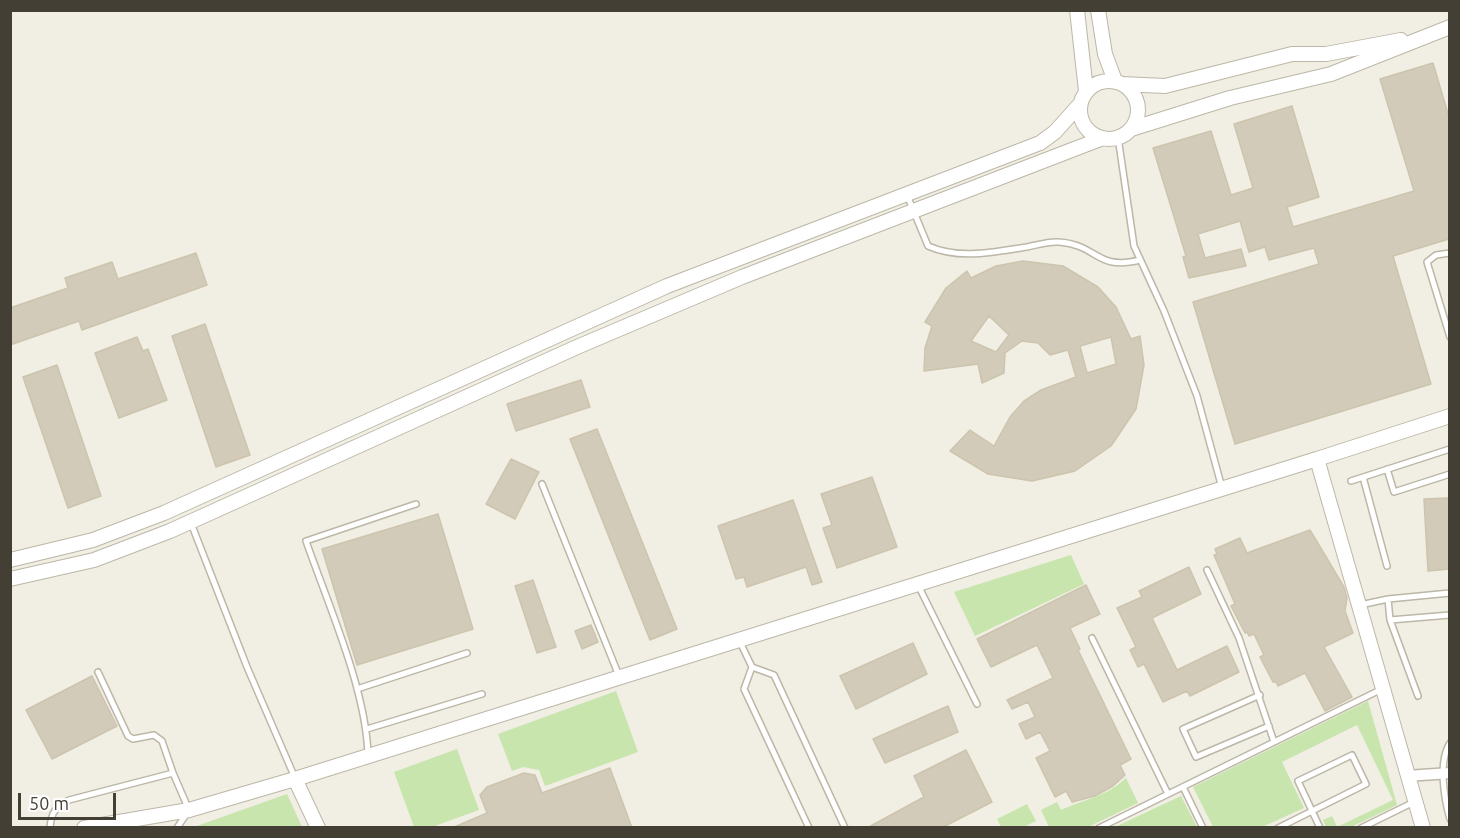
<!DOCTYPE html>
<style>
body{margin:0}
#map{position:relative;width:1460px;height:838px;overflow:hidden;background:#f1eee4;font-family:Ubuntu,sans-serif}
canvas{display:block}
.frame{position:absolute;inset:0;border:12px solid #433f34;pointer-events:none}
.scale{position:absolute;left:18px;top:793px;width:98px;height:27px;box-sizing:border-box;border:3px solid #433f34;border-top:0;padding-left:8px;font-size:18px;line-height:21px;white-space:nowrap;color:#433f34;-webkit-text-stroke:4px #fff;paint-order:stroke}
</style>
<div id="map">
<canvas width="1460" height="838"></canvas>
<div class="frame"></div>
<div class="scale">50 m</div>
</div>
<script>
const g = document.querySelector('canvas').getContext('2d');
g.lineJoin = 'round';
function paint(path, color) { g.fillStyle = color; g.fill(path, 'evenodd'); }
function trace(path, color, width, dash) { g.strokeStyle = color; g.lineWidth = width; g.lineCap = dash ? 'butt' : 'round'; g.setLineDash(dash || []); g.stroke(path); }
paint(new Path2D(`
 M 1071,555 L 1084,584 L 975,636 L 954,592 Z
 M 616,691 L 638,752 L 545,786 L 539,770 L 523,767 L 512,771 L 498,734 Z
 M 1368,701 L 1397,805 L 1351,827 L 1326,827 L 1323,820 L 1332,816 L 1337,827 L 1393,800 L 1357,725 L 1282,762 L 1304,808 L 1262,827 L 1213,827 L 1193,787 Z
 M 457,749 L 479,810 L 432,827 L 414,827 L 394,772 Z
 M 1126,778 L 1138,803 L 1088,827 L 1049,827 L 1041,810 L 1057,802 L 1061,810 C 1085,799 1106,797 1126,778 Z
 M 287,794 L 302,827 L 194,827 Z
 M 1181,796 L 1197,827 L 1115,827 Z
 M 1027,804 L 1036,821 L 1024,827 L 1001,827 L 997,819 Z`), '#c7e5ad');
const building = new Path2D(`
 M 1433,63 L 1449,117 L 1449,239 L 1393,256 L 1431,384 L 1235,444 L 1193,302 L 1319,264 L 1314,248 L 1269,260 L 1265,247 L 1249,252 L 1240,221 L 1198,234 L 1205,258 L 1241,249 L 1246,266 L 1189,278 L 1183,257 L 1186,256 L 1153,148 L 1211,131 L 1231,195 L 1253,188 L 1234,124 L 1292,106 L 1319,197 L 1287,207 L 1293,227 L 1414,191 L 1380,79 Z
 M 196,253 L 207,285 L 82,330 L 79,321 L 10,345 L 10,308 L 68,288 L 65,278 L 112,262 L 118,279 Z
 M 1023,261 L 1063,266 L 1098,287 L 1116,307 L 1131,339 L 1140,336 L 1144,365 L 1136,409 L 1111,446 L 1075,471 L 1032,481 L 988,474 L 950,451 L 970,430 L 994,446 L 1010,417 L 1024,401 L 1041,390 L 1076,377 L 1068,350 L 1050,355 L 1038,343 L 1022,341 L 1005,353 L 1004,373 L 982,383 L 978,364 L 924,371 L 925,348 L 932,326 L 925,322 L 946,288 L 967,271 L 971,278 L 996,266 ZM 989,316 L 1009,335 L 996,352 L 971,341 ZM 1111,337 L 1116,364 L 1087,373 L 1080,346 Z
 M 205,324 L 250,455 L 216,467 L 172,336 Z
 M 137,337 L 143,351 L 148,349 L 167,400 L 119,418 L 95,353 Z
 M 57,365 L 101,496 L 68,508 L 23,377 Z
 M 581,380 L 590,407 L 516,431 L 507,404 Z
 M 597,429 L 677,629 L 650,640 L 570,439 Z
 M 511,459 L 539,472 L 515,519 L 486,504 Z
 M 872,477 L 897,547 L 837,568 L 823,528 L 832,525 L 821,494 Z
 M 1449,498 L 1449,569 L 1428,571 L 1424,499 Z
 M 793,500 L 822,582 L 812,585 L 806,567 L 747,587 L 744,577 L 736,579 L 718,526 Z
 M 438,514 L 473,629 L 357,665 L 322,549 Z
 M 1310,530 L 1344,587 L 1347,598 L 1345,611 L 1353,633 L 1324,647 L 1352,697 L 1325,711 L 1305,673 L 1278,686 L 1276,682 L 1273,682 L 1260,657 L 1264,655 L 1254,634 L 1249,636 L 1247,632 L 1245,633 L 1231,606 L 1235,604 L 1214,555 L 1217,554 L 1215,549 L 1240,538 L 1247,553 Z
 M 1189,567 L 1201,594 L 1152,618 L 1177,670 L 1227,646 L 1239,672 L 1190,696 L 1187,691 L 1163,702 L 1144,664 L 1138,667 L 1130,650 L 1136,647 L 1117,608 L 1142,597 L 1139,591 Z
 M 533,580 L 556,647 L 537,653 L 515,586 Z
 M 1086,585 L 1100,614 L 1070,628 L 1080,649 L 1078,650 L 1131,759 L 1120,765 L 1125,775 L 1113,786 L 1095,796 L 1072,802 L 1066,791 L 1055,797 L 1036,758 L 1050,751 L 1040,732 L 1026,739 L 1019,724 L 1035,717 L 1028,702 L 1012,709 L 1007,700 L 1053,678 L 1037,645 L 991,667 L 977,639 Z
 M 591,625 L 598,642 L 582,649 L 575,631 Z
 M 913,643 L 927,674 L 856,709 L 840,676 Z
 M 92,676 L 117,726 L 52,759 L 26,710 Z
 M 948,706 L 958,732 L 885,763 L 873,739 Z
 M 966,750 L 992,802 L 941,828 L 867,828 L 924,797 L 914,776 Z
 M 610,768 L 632,828 L 452,828 L 487,813 L 480,795 L 487,787 L 524,773 L 535,775 L 542,793 Z`);
paint(building, '#d2cbba');
trace(building, '#cdc4ad', 1.5);
const service = new Path2D(`
 M 1118,137 L 1134,246 L 1164,311 L 1197,396 L 1222,488
 M 907,195 L 928,246 C 960,260 994,252 1027,247 C 1037,245 1049,241 1059,242 C 1099,245 1095,271 1140,260
 M 1450,253 L 1436,255 L 1427,262 L 1450,337
 M 1387,469 L 1394,492 L 1450,474
 M 1363,477 L 1387,566
 M 1351,481 L 1450,449
 M 542,484 L 619,676
 M 191,523 L 247,667 L 295,778
 M 1207,570 L 1239,638 L 1274,742
 M 918,585 L 977,704
 M 1388,599 L 1390,620 L 1418,696
 M 1360,605 L 1388,599 L 1450,593
 M 1390,620 L 1450,615
 M 1092,638 L 1168,794
 M 739,640 L 752,667 L 774,675 L 845,828
 M 752,667 L 744,689 L 809,828
 M 98,672 L 128,736 L 133,739 L 154,735 L 162,741 L 173,773
 M 357,689 L 467,653
 M 1260,695 L 1183,729 L 1196,757 L 1269,726
 M 367,729 L 482,694
 M 1450,743 C 1438,762 1444,798 1450,819
 M 368,755 C 366,689 328,604 306,541 L 416,504
 M 1183,787 L 1203,828
 M 50,828 C 51,812 56,807 69,800 L 173,773 L 189,810 L 177,828
 M 1099,828 L 1382,689
 M 1278,828 L 1366,784 L 1352,755 L 1298,781 L 1320,828
 M 1361,828 L 1414,802`);
const minor = new Path2D(`
 M 1407,776 L 1450,773`);
const tertiary = new Path2D(`
 M 1077,10 L 1086,91
 M 1098,10 L 1105,54 L 1115,81
 M1080 110a29 29 0 1 1 58 0a29 29 0 1 1-58 0Z
 M 1122,84 L 1165,86 L 1292,54 L 1326,54 L 1401,40
 M 1131,129 L 1230,98 L 1331,74 L 1450,27
 M 1317,459 L 1450,416
 M 10,560 L 93,540 L 164,513 L 667,286 L 1040,143 L 1055,132 L 1080,104
 M 10,579 L 94,560 L 170,531 L 577,347 L 742,277 L 1103,138
 M 84,828 L 189,810 L 295,779
 M 318,828 L 295,779 L 1317,459 L 1423,828`);
trace(service, '#bcb7a7', 8);
trace(minor, '#bcb7a7', 13);
trace(tertiary, '#bcb7a7', 16);
trace(service, '#fff', 5);
trace(minor, '#fff', 10);
trace(tertiary, '#fff', 14);
</script>
